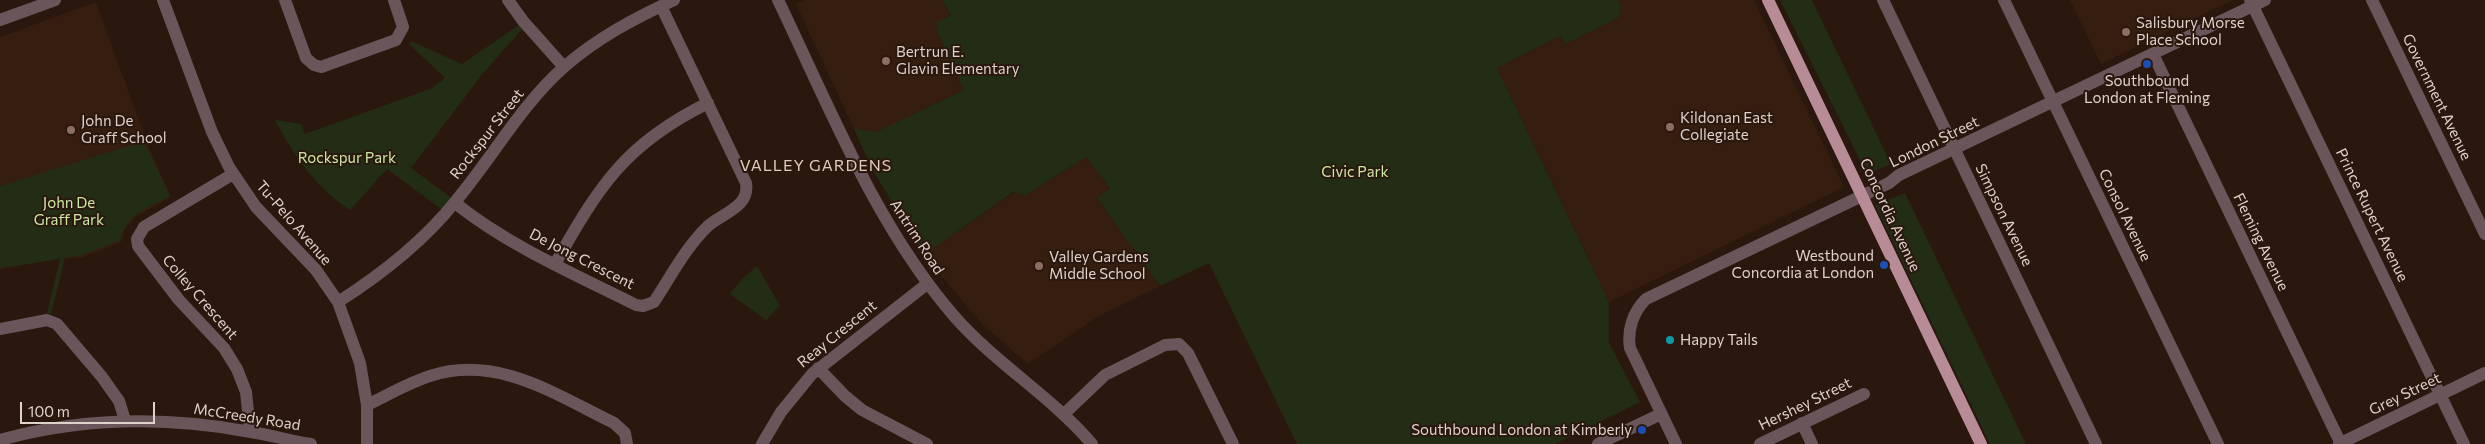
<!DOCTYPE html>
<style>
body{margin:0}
#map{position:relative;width:2485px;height:444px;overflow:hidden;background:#2a180e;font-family:Commissioner,sans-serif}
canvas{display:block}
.scale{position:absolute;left:20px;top:402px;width:135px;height:22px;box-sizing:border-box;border:2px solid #dfd2cb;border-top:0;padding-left:6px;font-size:15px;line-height:18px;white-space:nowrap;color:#dfd2cb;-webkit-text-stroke:4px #2a180e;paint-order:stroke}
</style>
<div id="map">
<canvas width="2485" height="444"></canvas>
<div class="scale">100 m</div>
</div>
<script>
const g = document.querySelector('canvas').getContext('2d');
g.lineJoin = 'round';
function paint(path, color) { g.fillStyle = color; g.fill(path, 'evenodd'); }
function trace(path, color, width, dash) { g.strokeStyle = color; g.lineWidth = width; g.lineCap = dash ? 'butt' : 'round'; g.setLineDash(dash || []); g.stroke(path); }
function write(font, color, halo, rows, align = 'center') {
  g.font = font + ' Commissioner,sans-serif'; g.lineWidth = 4; g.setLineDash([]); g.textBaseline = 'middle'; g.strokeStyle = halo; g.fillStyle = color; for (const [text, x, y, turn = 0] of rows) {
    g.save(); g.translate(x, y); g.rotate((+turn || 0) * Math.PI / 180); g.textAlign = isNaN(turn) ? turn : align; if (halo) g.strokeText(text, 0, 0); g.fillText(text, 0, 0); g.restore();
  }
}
paint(new Path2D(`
 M 804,0 L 942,0 L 951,16 L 937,31 L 964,90 L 876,133 L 854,129 L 796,4 Z
 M 1618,0 L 1754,0 L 1844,187 L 1609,302 L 1497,68 L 1561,35 L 1562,42 L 1564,41 L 1621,7 Z
 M 2070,0 L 2233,0 L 2101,64 Z
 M 96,2 L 149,148 L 171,197 L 134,218 L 124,231 L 121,242 L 81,258 L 60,259 L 0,269 L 0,37 Z
 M 1086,157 L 1110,188 L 1097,198 L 1160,286 L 1097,317 L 1028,364 L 982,324 L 924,255 L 1014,192 L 1025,196 Z`), '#351d0f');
paint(new Path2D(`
 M 942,0 L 1618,0 L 1621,7 L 1618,18 L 1565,44 L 1560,36 L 1497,68 L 1609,302 L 1609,343 L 1640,402 L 1555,444 L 1297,444 L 1209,263 L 1160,286 L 1097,198 L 1110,188 L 1086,157 L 1025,196 L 1013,192 L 924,255 L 872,169 L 854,129 L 876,132 L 964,90 L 937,31 L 936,23 L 951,15 Z
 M 1780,0 L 1812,0 L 1891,164 L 1867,174 Z
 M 519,25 L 523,28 L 481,76 L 411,168 L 453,199 L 444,211 L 387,169 L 350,210 C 316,188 293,154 275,120 L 301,124 L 305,134 L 419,93 L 432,88 L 445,78 L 409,44 L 411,41 L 462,64 Z
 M 144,141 L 170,196 C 148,208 126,215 120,241 L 82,255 L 65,258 L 51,314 L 47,313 L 60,259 L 0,268 L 0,186 Z
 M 1905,193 L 2026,444 L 1990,444 L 1875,205 Z
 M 757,266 L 780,306 L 766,320 L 730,294 L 742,279 Z`), '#232c15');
trace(new Path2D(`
 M 163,0 L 212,132 L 229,167 L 256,207 L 316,270 L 338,302 L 360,363 L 367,405 L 367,444
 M 285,0 L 306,58 L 314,65 L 321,67 L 396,40 L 403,27 L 394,0
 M 508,0 L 523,21 L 564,67
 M 778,0 C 829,106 876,226 954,316 C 995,363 1051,396 1092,444
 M 1883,0 L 2096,444
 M 2004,0 L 2218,444
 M 2250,0 L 2464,444
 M 2372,0 L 2485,234
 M 0,20 L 55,0
 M 2153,54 L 2341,444
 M 233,174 L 144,227 L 137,239 L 138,246 L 179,300 L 224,348 L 237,369 L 246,392 L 250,431
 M 455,203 C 509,246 574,274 636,305 L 643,306 L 654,302 C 671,276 686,247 708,226 C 723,213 750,207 746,183 L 661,6
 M 555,264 C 599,186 625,144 708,103
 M 338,302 C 382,274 422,243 455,202 C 492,158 521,105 564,67 C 597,38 635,18 674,0
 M 0,329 L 47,320 L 57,324 L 102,377 L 119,401 L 125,420
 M 818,368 L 845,396 L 862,410 L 927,444
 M 367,405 C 388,395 408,383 430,376 C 497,354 556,395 614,423 L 625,433 L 627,444
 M 1064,414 L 1105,375 L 1165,345 L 1179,344 L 1188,353 L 1233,444
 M 1802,423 L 1812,444
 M 0,440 C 83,417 166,416 251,432 C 271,435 291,441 311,444
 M 762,444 L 781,412 L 812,374 L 927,284
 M 1598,444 L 1661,414
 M 1676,444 L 1630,348 C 1627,330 1633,312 1646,299 L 1889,183 L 1899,175 L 2265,0
 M 1760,444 L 1864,394
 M 2339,444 L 2485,373`), '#6a555a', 12);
trace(new Path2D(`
 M 1768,0 L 1981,444`), '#b88c97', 12);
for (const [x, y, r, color] of [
 [2126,32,5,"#8d6e63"],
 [886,61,5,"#8d6e63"],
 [2147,64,5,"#1a4fb4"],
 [1670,127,5,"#8d6e63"],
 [71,130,5,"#8d6e63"],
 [1884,265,5,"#1a4fb4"],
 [1039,266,5,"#8d6e63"],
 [1670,340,5,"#0f9aa8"],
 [1642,430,5,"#1a4fb4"]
]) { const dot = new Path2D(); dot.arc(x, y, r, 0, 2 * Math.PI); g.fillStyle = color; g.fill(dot); trace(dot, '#2a180e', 2); }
write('15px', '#dfd2cb', '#2a180e', [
 ["Salisbury Morse",2136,23],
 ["Place School",2136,40],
 ["Bertrun E.",896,52],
 ["Glavin Elementary",896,69],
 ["Southbound",2147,81,"center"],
 ["London at Fleming",2147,98,"center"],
 ["Kildonan East",1680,118],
 ["Collegiate",1680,135],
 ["John De",81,121],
 ["Graff School",81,138],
 ["Westbound",1874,256,"right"],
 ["Concordia at London",1874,273,"right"],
 ["Valley Gardens",1049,257],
 ["Middle School",1049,274],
 ["Happy Tails",1680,340],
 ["Southbound London at Kimberly",1632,430,"right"]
], 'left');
write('15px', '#dfd2cb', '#2a180e', [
 ["Government Avenue",2437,97,64],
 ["Rockspur Street",487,134,-52],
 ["London Street",1934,142,-26],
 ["Concordia Avenue",1890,215,65],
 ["Simpson Avenue",2004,215,64],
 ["Consol Avenue",2125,215,64],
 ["Prince Rupert Avenue",2372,215,64],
 ["Tu-Pelo Avenue",294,223,49],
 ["Antrim Road",917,237,57],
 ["Fleming Avenue",2261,242,64],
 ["De Jong Crescent",582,259,27],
 ["Colley Crescent",200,297,49],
 ["Reay Crescent",837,334,-39],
 ["Grey Street",2405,394,-26],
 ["Hershey Street",1805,404,-26],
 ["McCreedy Road",247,417,9]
]);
write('15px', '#cbe7a1', '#2a180e', [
 ["Rockspur Park",347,158],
 ["Civic Park",1355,172],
 ["John De",69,203],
 ["Graff Park",69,220]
]);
g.letterSpacing = '1px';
write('16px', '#e2c9bb', '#2a180e', [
 ["VALLEY GARDENS",816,166]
]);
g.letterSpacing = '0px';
</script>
